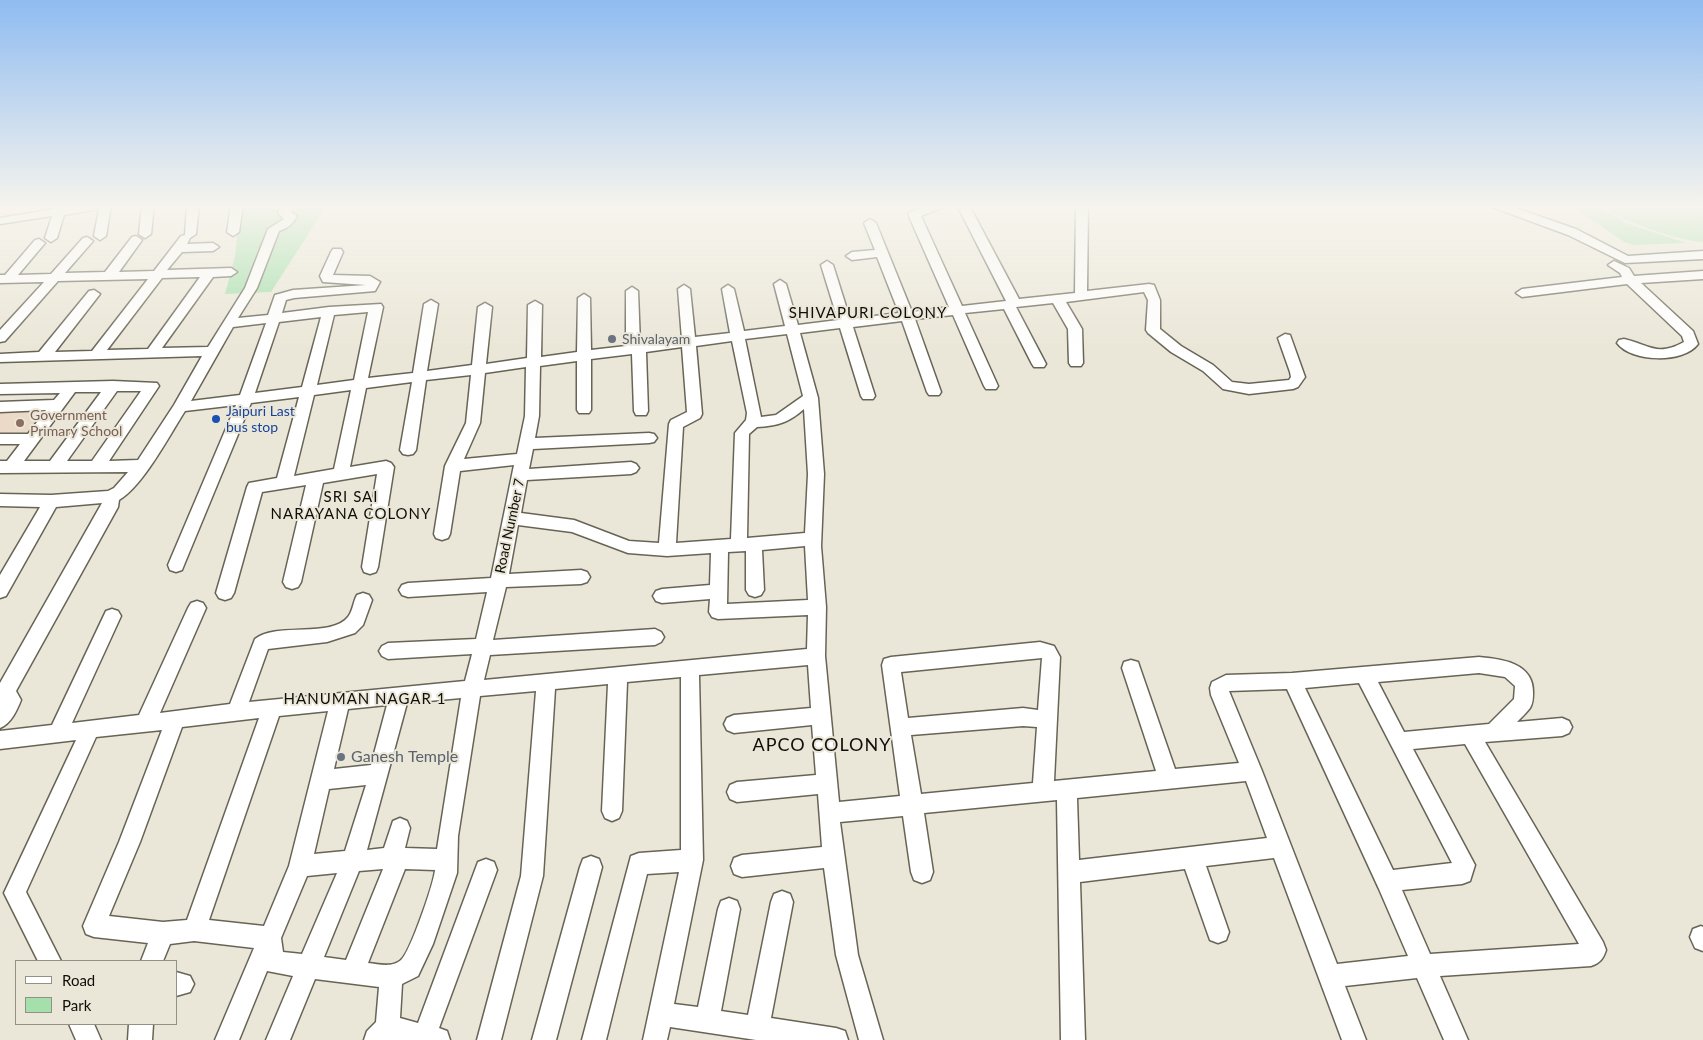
<!DOCTYPE html>
<style>
body{margin:0}
#map{position:relative;width:1703px;height:1040px;overflow:hidden;background:#ebe7d8;font-family:Lato,sans-serif}
canvas{display:block}
.legend{position:absolute;left:15px;top:960px;width:162px;height:65px;box-sizing:border-box;background:#ebe7d8;border:1px solid #939085;margin:0;padding:6px 9px;list-style:none;font-size:15px;color:#0f0e09}
.legend li{display:flex;align-items:center;gap:10px;height:25px}
.legend b{width:25px;border:1px solid #939085}
</style>
<div id="map">
<canvas width="1703" height="1040"></canvas>
<ul class="legend">
<li><b style="height:6px;background:#fff"></b>Road</li>
<li><b style="height:14px;background:#a5e0ac"></b>Park</li>
</ul>
</div>
<script>
const g = document.querySelector('canvas').getContext('2d');
g.lineJoin = 'round';
function paint(path, color) { g.fillStyle = color; g.fill(path, 'evenodd'); }
function trace(path, color, width, dash) { g.strokeStyle = color; g.lineWidth = width; g.lineCap = dash ? 'butt' : 'round'; g.setLineDash(dash || []); g.stroke(path); }
function write(font, color, halo, rows, align = 'center') {
  g.font = font + ' Lato,sans-serif'; g.lineWidth = 4; g.setLineDash([]); g.textBaseline = 'middle'; g.strokeStyle = halo; g.fillStyle = color; for (const [text, x, y, turn = 0] of rows) {
    g.save(); g.translate(x, y); g.rotate((+turn || 0) * Math.PI / 180); g.textAlign = isNaN(turn) ? turn : align; if (halo) g.strokeText(text, 0, 0); g.fillText(text, 0, 0); g.restore();
  }
}
paint(new Path2D(`
 M 52,408 L 29,436 L 0,436 L 0,410 Z`), '#ebdac8');
paint(new Path2D(`
 M 240,205 L 327,205 L 271,292 L 225,294 L 235,256 Z
 M 1570,205 L 1597,205 L 1626,223 L 1686,243 L 1633,245 L 1624,242 Z
 M 1602,205 L 1703,205 L 1703,242 C 1679,241 1620,221 1602,205 Z`), '#a5e0ac');
const minor = new Path2D(`
 M 55,205 L 67,205 L 66,207 L 81,205 L 111,205 L 106,236 L 100,240 L 94,236 L 99,209 L 64,215 L 57,238 L 51,242 L 45,238 L 52,216 L 0,224 L 0,218 L 54,209 Z
 M 142,205 L 154,205 L 151,234 L 145,238 L 139,234 Z
 M 187,205 L 199,205 L 196,234 L 190,238 L 187,244 L 213,243 L 219,247 L 213,251 L 182,252 L 167,270 L 231,268 L 237,272 L 231,276 L 213,277 L 162,348 L 208,347 L 245,288 L 268,229 L 284,219 L 278,213 L 283,205 L 295,205 L 291,212 L 297,216 C 293,224 288,228 279,231 L 257,288 L 238,318 L 268,315 L 275,295 L 293,290 L 366,285 L 323,282 L 320,276 L 331,252 L 333,249 L 341,249 L 343,252 L 333,275 L 370,276 L 380,282 L 375,291 L 294,298 L 286,300 L 282,313 L 329,307 L 381,304 L 383,307 L 368,378 L 413,373 L 424,304 L 431,300 L 438,304 L 427,371 L 472,365 L 478,307 L 485,303 L 492,307 L 486,364 L 527,358 L 528,305 L 535,301 L 542,305 L 541,357 L 577,352 L 578,298 L 584,294 L 590,298 L 591,350 L 626,346 L 626,291 L 632,287 L 638,291 L 640,344 L 682,339 L 678,289 L 684,285 L 690,289 L 695,337 L 730,333 L 722,289 L 728,285 L 734,289 L 744,331 L 785,326 L 774,284 L 780,280 L 786,284 L 798,325 L 838,320 L 821,265 L 827,261 L 833,265 L 850,319 L 899,313 L 877,257 L 852,260 L 846,256 L 852,252 L 875,250 L 864,223 L 870,219 L 876,223 L 912,312 L 949,307 L 908,214 L 910,212 L 928,205 L 945,205 L 943,207 L 921,216 L 962,306 L 1006,301 L 957,205 L 969,205 L 1019,299 L 1075,293 L 1076,205 L 1088,205 L 1087,291 L 1149,284 L 1154,285 L 1160,300 L 1160,329 L 1181,346 L 1213,365 L 1232,382 L 1249,384 L 1289,380 L 1291,377 L 1290,372 L 1278,338 L 1285,334 L 1290,335 L 1305,377 L 1298,387 L 1293,389 L 1249,394 L 1223,389 L 1203,371 L 1171,352 L 1148,333 L 1146,330 L 1148,300 L 1144,292 L 1066,302 L 1082,329 L 1083,363 L 1081,366 L 1071,366 L 1069,363 L 1068,329 L 1053,303 L 1016,307 L 1046,364 L 1044,367 L 1034,367 L 1032,364 L 1004,309 L 965,313 L 998,386 L 996,389 L 986,389 L 984,386 L 953,315 L 915,319 L 941,392 L 939,395 L 929,395 L 927,392 L 902,321 L 853,327 L 875,396 L 873,399 L 863,399 L 861,396 L 840,328 L 800,333 L 818,398 L 824,474 L 821,546 L 826,607 L 825,656 L 839,802 L 900,796 L 882,665 L 884,659 L 891,657 L 1040,642 L 1054,646 L 1060,657 L 1054,781 L 1156,771 L 1122,668 L 1124,662 L 1131,660 L 1138,662 L 1140,668 L 1175,769 L 1239,763 L 1211,695 L 1210,688 L 1212,682 L 1226,675 L 1292,673 L 1479,657 C 1502,659 1534,663 1533,693 C 1533,698 1533,703 1530,708 C 1526,713 1521,718 1517,722 L 1562,718 L 1569,721 L 1572,727 L 1569,733 L 1562,736 L 1485,742 L 1603,942 L 1606,950 C 1603,959 1600,963 1591,966 L 1440,976 L 1468,1040 L 1444,1040 L 1417,978 L 1345,986 L 1366,1040 L 1342,1040 L 1274,858 L 1206,866 L 1229,932 L 1226,940 L 1218,943 L 1210,940 L 1185,869 L 1080,882 L 1085,1040 L 1061,1040 L 1057,800 L 924,813 L 933,872 L 930,880 L 922,883 L 914,880 L 911,872 L 903,816 L 840,822 L 858,955 L 883,1040 L 859,1040 L 836,955 L 824,868 L 742,877 L 734,874 L 731,866 L 734,858 L 742,855 L 822,847 L 818,794 L 737,802 L 730,799 L 727,792 L 730,785 L 737,782 L 816,775 L 812,725 L 734,733 L 727,730 L 724,724 L 727,718 L 734,715 L 811,708 L 808,665 L 699,675 L 703,860 L 674,1004 L 698,1007 L 718,909 L 721,901 L 729,898 L 737,901 L 740,909 L 721,1011 L 748,1015 L 771,902 L 774,894 L 782,891 L 790,894 L 793,902 L 771,1018 L 836,1028 L 845,1031 L 848,1040 L 756,1040 L 670,1027 L 667,1040 L 643,1040 L 679,872 L 647,874 L 606,1040 L 582,1040 L 631,856 L 639,853 L 681,850 L 681,677 L 627,682 L 622,811 L 619,818 L 612,821 L 605,818 L 602,811 L 608,684 L 555,689 L 543,876 L 501,1040 L 477,1040 L 521,876 L 536,691 L 480,696 L 458,836 L 457,873 L 433,944 L 418,976 L 402,984 L 400,1018 L 418,1023 L 478,862 L 486,859 L 494,862 L 497,870 L 439,1028 L 447,1031 L 450,1040 L 364,1040 L 367,1031 L 376,1022 L 379,987 L 315,979 L 290,1040 L 266,1040 L 293,976 L 267,971 L 239,1040 L 215,1040 L 254,948 L 194,941 L 170,944 L 163,961 L 141,961 L 148,943 L 94,937 L 86,934 L 83,926 L 119,842 L 162,730 L 96,737 L 26,892 L 61,961 L 38,961 L 4,893 L 76,740 L 0,749 L 0,731 L 52,725 L 106,611 L 112,609 L 118,611 L 121,616 L 72,723 L 139,715 L 188,608 L 191,603 L 197,601 L 203,603 L 206,608 L 160,713 L 230,704 L 255,639 C 276,622 332,638 348,617 C 353,611 353,602 357,595 L 363,593 L 369,595 L 372,600 L 363,625 L 355,633 L 327,642 L 268,649 L 249,702 L 465,681 L 472,654 L 388,659 L 382,656 L 379,651 L 382,646 L 388,643 L 476,639 L 487,592 L 408,597 L 402,595 L 399,590 L 402,585 L 408,583 L 491,578 L 514,465 L 460,471 L 450,534 L 448,538 L 442,540 L 436,538 L 434,534 L 445,466 L 466,423 L 471,375 L 426,380 L 416,450 L 413,454 L 408,455 L 403,454 L 400,450 L 412,382 L 366,388 L 350,467 L 386,461 L 391,463 L 394,467 L 378,567 L 376,572 L 370,574 L 364,572 L 362,567 L 377,474 L 323,483 L 301,582 L 298,587 L 292,589 L 286,587 L 283,582 L 306,485 L 262,492 L 234,593 L 231,598 L 225,600 L 219,598 L 216,593 L 247,487 L 249,483 L 277,478 L 299,397 L 251,403 L 184,565 L 182,570 L 176,572 L 170,570 L 168,565 L 236,405 L 185,411 C 169,436 143,486 119,500 L 118,507 L 16,691 L 21,700 C 17,710 11,724 0,728 L 0,683 L 102,503 L 56,507 L 6,596 L 0,598 L 0,575 L 40,507 L 0,506 L 0,494 L 51,495 L 108,491 L 114,488 L 128,472 L 0,473 L 0,461 L 7,461 L 20,444 L 0,444 L 0,434 L 28,434 L 46,410 L 0,412 L 0,402 L 54,400 L 60,393 L 0,394 L 0,384 L 113,381 L 157,383 L 159,386 L 109,461 L 138,460 L 174,405 L 202,356 L 0,362 L 0,354 L 39,352 L 89,291 L 94,290 L 100,294 L 55,352 L 92,351 L 148,279 L 58,281 L 5,341 L 0,342 L 0,330 L 44,282 L 0,283 L 0,275 L 5,275 L 35,240 L 39,239 L 45,243 L 18,275 L 51,274 L 83,238 L 87,237 L 93,241 L 65,273 L 105,272 L 132,237 L 136,236 L 142,240 L 119,272 L 154,271 L 181,236 L 185,235 ZM 200,277 L 148,349 L 107,350 L 162,278 ZM 368,312 L 354,380 L 317,385 L 334,315 ZM 321,317 L 302,387 L 255,393 L 279,322 ZM 266,323 L 240,395 L 191,401 L 233,327 ZM 787,334 L 803,396 L 776,415 L 761,417 L 745,339 ZM 732,341 L 747,413 L 746,420 L 735,433 L 731,539 L 676,543 L 683,427 L 700,418 L 702,414 L 696,346 ZM 682,347 L 687,412 L 671,420 L 669,424 L 659,543 L 629,541 L 574,520 L 521,513 L 527,480 L 631,474 L 636,472 L 639,468 L 636,464 L 631,462 L 529,469 L 533,449 L 649,443 L 654,442 L 657,438 L 654,434 L 649,433 L 535,438 L 539,416 L 540,366 L 577,361 L 577,410 L 579,413 L 589,413 L 591,410 L 591,359 L 632,354 L 634,411 L 636,415 L 646,415 L 648,411 L 646,352 ZM 526,367 L 525,416 L 517,454 L 464,459 L 480,423 L 485,373 ZM 351,390 L 334,469 L 294,476 L 314,395 ZM 117,391 L 141,391 L 92,461 L 67,461 ZM 75,392 L 101,392 L 50,461 L 24,461 ZM 804,409 L 808,474 L 805,533 L 747,538 L 749,434 L 757,427 C 778,426 789,422 804,409 ZM 518,525 L 572,532 L 628,553 L 667,556 L 711,553 L 710,585 L 662,589 L 656,591 L 653,596 L 656,601 L 662,603 L 710,599 L 709,612 L 712,617 L 718,619 L 808,615 L 807,649 L 484,680 L 490,655 L 655,645 L 661,642 L 664,637 L 661,632 L 655,629 L 493,640 L 506,587 L 581,584 L 587,582 L 590,577 L 587,572 L 581,570 L 509,574 ZM 805,546 L 808,600 L 727,604 L 728,552 L 746,551 L 746,590 L 749,595 L 755,597 L 761,595 L 764,590 L 762,550 ZM 1042,658 L 1038,710 L 1023,708 L 908,718 L 901,672 ZM 1479,673 L 1505,677 L 1515,686 L 1514,699 L 1489,724 L 1404,732 L 1378,682 ZM 1359,683 L 1452,863 L 1393,870 L 1305,688 ZM 1287,689 L 1379,889 L 1408,956 L 1337,964 L 1262,771 L 1229,691 ZM 461,698 L 437,849 L 405,848 L 410,828 L 407,821 L 400,818 L 393,821 L 384,848 L 367,850 L 407,703 ZM 387,705 L 371,765 L 334,769 L 348,709 ZM 328,711 L 289,866 L 264,926 L 209,920 L 279,716 ZM 259,718 L 187,920 L 163,922 L 109,916 L 140,842 L 182,727 ZM 1023,726 L 1037,727 L 1033,783 L 921,794 L 911,735 ZM 1465,744 L 1579,944 L 1430,954 L 1402,890 L 1462,884 L 1470,881 L 1475,865 L 1413,749 ZM 1246,781 L 1267,838 L 1079,860 L 1077,798 ZM 366,785 L 345,851 L 314,854 L 329,789 ZM 383,869 L 346,960 L 324,957 L 359,871 ZM 405,869 L 435,870 C 434,883 410,953 401,960 C 392,968 379,964 368,963 ZM 337,873 L 302,954 L 283,952 L 281,938 L 307,876 Z
 M 231,205 L 243,205 L 239,232 L 233,236 L 227,232 Z
 M 1490,205 L 1507,205 L 1576,229 L 1628,256 L 1703,251 L 1703,259 L 1625,263 L 1568,235 L 1492,207 Z
 M 1614,261 L 1629,268 L 1634,276 L 1703,271 L 1703,279 L 1641,283 L 1693,331 L 1698,344 C 1683,364 1631,362 1617,343 L 1619,340 L 1624,339 C 1650,345 1657,357 1684,342 L 1682,336 L 1627,284 L 1522,297 L 1516,293 L 1522,289 L 1622,277 L 1620,273 L 1608,265 Z
 M 591,856 L 599,859 L 602,867 L 556,1040 L 532,1040 L 580,867 L 583,859 Z
 M 1701,926 L 1703,927 L 1703,951 L 1695,948 L 1690,937 L 1693,929 Z
 M 176,972 L 190,976 L 194,984 L 190,992 L 176,996 Z
 M 69,1024 L 94,1024 L 101,1040 L 76,1040 Z
 M 129,1024 L 153,1024 L 152,1040 L 128,1040 Z`);
trace(minor, '#676456', 3);
paint(minor, '#fff');
const sky = g.createLinearGradient(0, 0, 0, 350);
sky.addColorStop(0, '#8fbcf1');
sky.addColorStop(0.59, '#f6f4ed');
sky.addColorStop(1, '#f6f4ed00');
g.fillStyle = sky;
g.fillRect(0, 0, 1703, 350);
for (const [x, y, r, color] of [
 [612,339,5,"#6b7280"],
 [216,419,5,"#1a4fb4"],
 [20,423,5,"#8d6e63"],
 [341,757,5,"#6b7280"]
]) { const dot = new Path2D(); dot.arc(x, y, r, 0, 2 * Math.PI); g.fillStyle = color; g.fill(dot); trace(dot, '#ebe7d8', 2); }
write('14px', '#5b616d', '#ebe7d8', [
 ["Shivalayam",622,339]
], 'left');
write('14px', '#164399', '#ebe7d8', [
 ["Jaipuri Last",226,411],
 ["bus stop",226,427]
], 'left');
write('14px', '#785e54', '#ebe7d8', [
 ["Government",30,415],
 ["Primary School",30,431]
], 'left');
write('14px', '#0f0e09', '#ebe7d8', [
 ["Road Number 7",510,526,-78]
]);
g.letterSpacing = '1px';
write('15px', '#0f0e09', '#ebe7d8', [
 ["SHIVAPURI COLONY",868,313],
 ["SRI SAI",351,497],
 ["NARAYANA COLONY",351,514],
 ["HANUMAN NAGAR 1",365,699]
]);
g.letterSpacing = '0px';
write('16px', '#5b616d', '#ebe7d8', [
 ["Ganesh Temple",351,757]
], 'left');
g.letterSpacing = '1px';
write('18px', '#0f0e09', '#ebe7d8', [
 ["APCO COLONY",822,745]
]);
g.letterSpacing = '0px';
</script>
